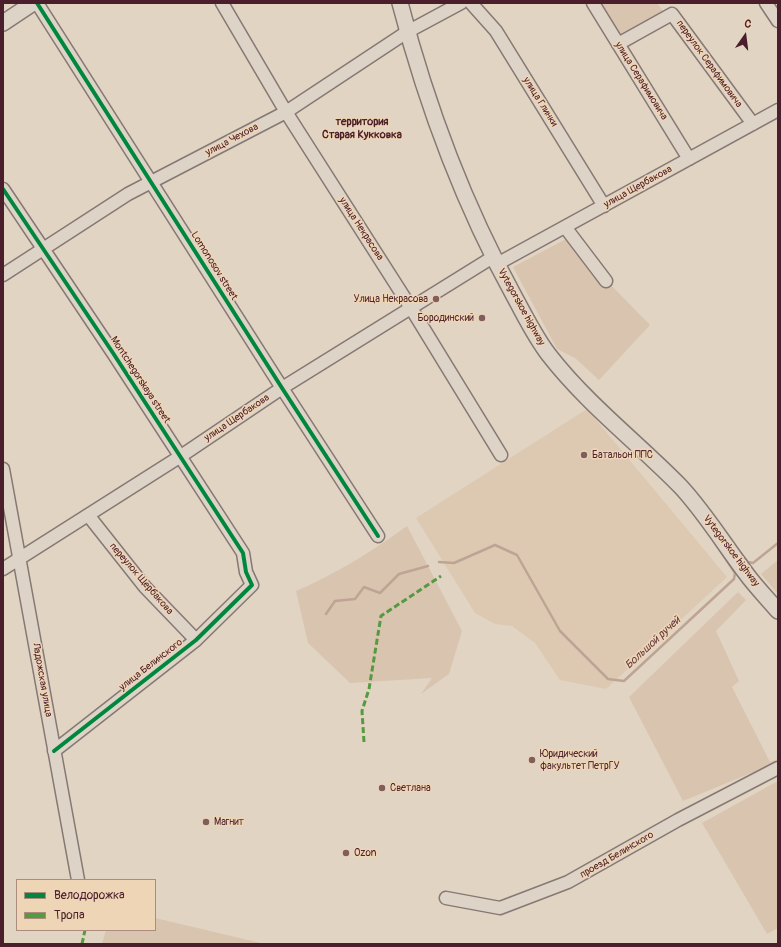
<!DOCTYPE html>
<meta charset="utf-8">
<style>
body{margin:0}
#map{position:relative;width:781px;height:947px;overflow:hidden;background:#e1d4c3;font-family:Pangolin,sans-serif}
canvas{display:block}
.frame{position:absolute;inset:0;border:4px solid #4a1f2b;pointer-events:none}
.legend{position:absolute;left:16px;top:879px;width:140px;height:52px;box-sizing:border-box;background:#eed5b6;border:1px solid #ac8c7e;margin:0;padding:5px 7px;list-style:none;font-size:12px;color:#4a1f2b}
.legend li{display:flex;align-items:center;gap:8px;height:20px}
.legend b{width:20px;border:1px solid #ac8c7e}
.north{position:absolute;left:725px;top:16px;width:40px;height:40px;-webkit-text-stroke:3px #eed5b6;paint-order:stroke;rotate:14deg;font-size:11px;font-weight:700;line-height:16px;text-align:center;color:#4a1f2b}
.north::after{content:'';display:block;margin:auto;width:14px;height:18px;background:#4a1f2b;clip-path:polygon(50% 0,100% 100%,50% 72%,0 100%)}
</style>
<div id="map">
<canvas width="781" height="947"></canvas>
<div class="frame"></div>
<ul class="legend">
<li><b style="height:5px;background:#00873e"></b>Велодорожка</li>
<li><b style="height:5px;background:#559a41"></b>Тропа</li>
</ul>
<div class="north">С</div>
</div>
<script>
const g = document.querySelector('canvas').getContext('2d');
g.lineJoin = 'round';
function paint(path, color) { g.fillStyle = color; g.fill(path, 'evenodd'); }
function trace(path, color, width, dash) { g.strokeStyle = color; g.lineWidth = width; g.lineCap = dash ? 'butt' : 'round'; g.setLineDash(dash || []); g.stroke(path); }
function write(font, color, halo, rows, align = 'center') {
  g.font = font + ' Pangolin,sans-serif'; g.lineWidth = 3; g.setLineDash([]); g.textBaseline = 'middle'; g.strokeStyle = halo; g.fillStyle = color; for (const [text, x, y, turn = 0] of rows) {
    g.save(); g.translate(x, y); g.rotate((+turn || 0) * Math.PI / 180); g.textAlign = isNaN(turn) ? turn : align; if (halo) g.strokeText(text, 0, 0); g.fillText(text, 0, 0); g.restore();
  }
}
paint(new Path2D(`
 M 587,409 L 727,577 L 606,689 L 560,680 L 535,643 L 512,626 L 495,624 L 475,613 L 416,518 Z`), '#ddc9b2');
paint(new Path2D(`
 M 600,3 L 657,3 L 670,20 L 628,48 Z
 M 566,239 L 650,325 L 599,380 L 575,358 L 557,349 L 513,267 Z
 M 407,526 L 462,631 L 449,674 L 421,694 L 432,678 L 350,683 L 308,643 L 296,591 C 336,574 371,552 407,526 Z
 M 778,560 L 778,594 L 761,574 Z
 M 738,592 L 746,600 L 716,631 L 739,681 L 732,687 L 770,762 L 778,759 L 778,762 L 683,801 L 629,697 Z
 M 778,781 L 778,928 L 767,934 L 702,823 Z
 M 155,918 L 265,944 L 102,944 L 106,930 L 155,930 Z`), '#d9c4b0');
trace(new Path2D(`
 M 737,549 L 748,562 L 753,563 L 778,543
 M 439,562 L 454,563 L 495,545 L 517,555 L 560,631 L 608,679 L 624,681 L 734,579 L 735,573 L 720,550
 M 326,614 L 335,601 L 355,599 L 364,587 L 380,593 L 399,574 L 428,566`), '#bea495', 2.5);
const minor = new Path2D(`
 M 37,3 L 282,388 L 378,536
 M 222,3 L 286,112 L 411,308 L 501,455
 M 471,3 L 496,31 L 604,206
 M 593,3 L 689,159
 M 766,3 L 778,21
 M 618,44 L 672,14 L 753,124
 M 3,189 L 113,353 L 243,553 L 246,572 L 252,585 L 196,640 L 54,751
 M 565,227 L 606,281
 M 497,264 L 778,110
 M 3,275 L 128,194 L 286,112 L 407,32 L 461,3
 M 3,469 L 78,880
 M 88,515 L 145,587 L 196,640
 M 3,569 L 181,456 L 282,388 L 493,257
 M 446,898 L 500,908 L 568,882 L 678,820 L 778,768`);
const major = new Path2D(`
 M 400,3 C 426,103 464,205 514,296 C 525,316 535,337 549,355 C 587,404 638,443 681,487 C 705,513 724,544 745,572 C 755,586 767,598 778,611
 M 3,23 L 33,3`);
trace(minor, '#867873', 15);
trace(major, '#867873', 18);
trace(minor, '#ddd3c7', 12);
trace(major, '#ddd3c7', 15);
trace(new Path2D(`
 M 777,322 L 778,322
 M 364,742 L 362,711 L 369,689 L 381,616 L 441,576
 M 82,944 L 85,930`), '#559a41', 3, [6, 3]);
trace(new Path2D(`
 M 37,3 L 282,388 L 378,536
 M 3,189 L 113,353 L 243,553 L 246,572 L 252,585 L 196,640 L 54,751`), '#00873e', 4);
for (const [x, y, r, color] of [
 [436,299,4,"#7f5e60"],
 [482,318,4,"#7f5e60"],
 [584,455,4,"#7f5e60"],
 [532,760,4,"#7f5e60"],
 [382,788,4,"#7f5e60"],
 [206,822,4,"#7f5e60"],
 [346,853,4,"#7f5e60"]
]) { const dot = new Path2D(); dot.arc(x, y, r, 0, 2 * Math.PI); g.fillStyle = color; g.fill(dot); trace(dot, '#eed5b6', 1.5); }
write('10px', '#4a1f2b', '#eed5b6', [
 ["переулок Серафимовича",709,64,54],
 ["улица Серафимовича",641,81,58],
 ["улица Глинки",540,102,58],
 ["улица Чехова",232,140,-28],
 ["улица Щербакова",638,187,-29],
 ["улица Некрасова",361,229,57],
 ["Lomonosov street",214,266,58],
 ["Vytegorskoe highway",521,307,61],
 ["Montchegorskaya street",140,380,57],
 ["улица Щербакова",237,418,-34],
 ["Vytegorskoe highway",731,551,53],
 ["переулок Щербакова",141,579,49],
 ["улица Белинского",151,665,-38],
 ["Ладожская улица",42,680,80],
 ["проезд Белинского",617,855,-30]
]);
write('10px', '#4a1f2b', '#eed5b6', [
 ["Улица Некрасова",428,299,"right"],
 ["Бородинский",474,318,"right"],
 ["Батальон ППС",592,455],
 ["Юридический",540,754],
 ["факультет ПетрГУ",540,766],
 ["Светлана",390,788],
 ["Магнит",214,822],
 ["Ozon",354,853]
], 'left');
write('bold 11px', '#4a1f2b', '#eed5b6', [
 ["территория",362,122],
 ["Старая Кукковка",362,135]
]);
write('italic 11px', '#633b40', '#eed5b6', [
 ["Большой ручей",653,643,-43]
]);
</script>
